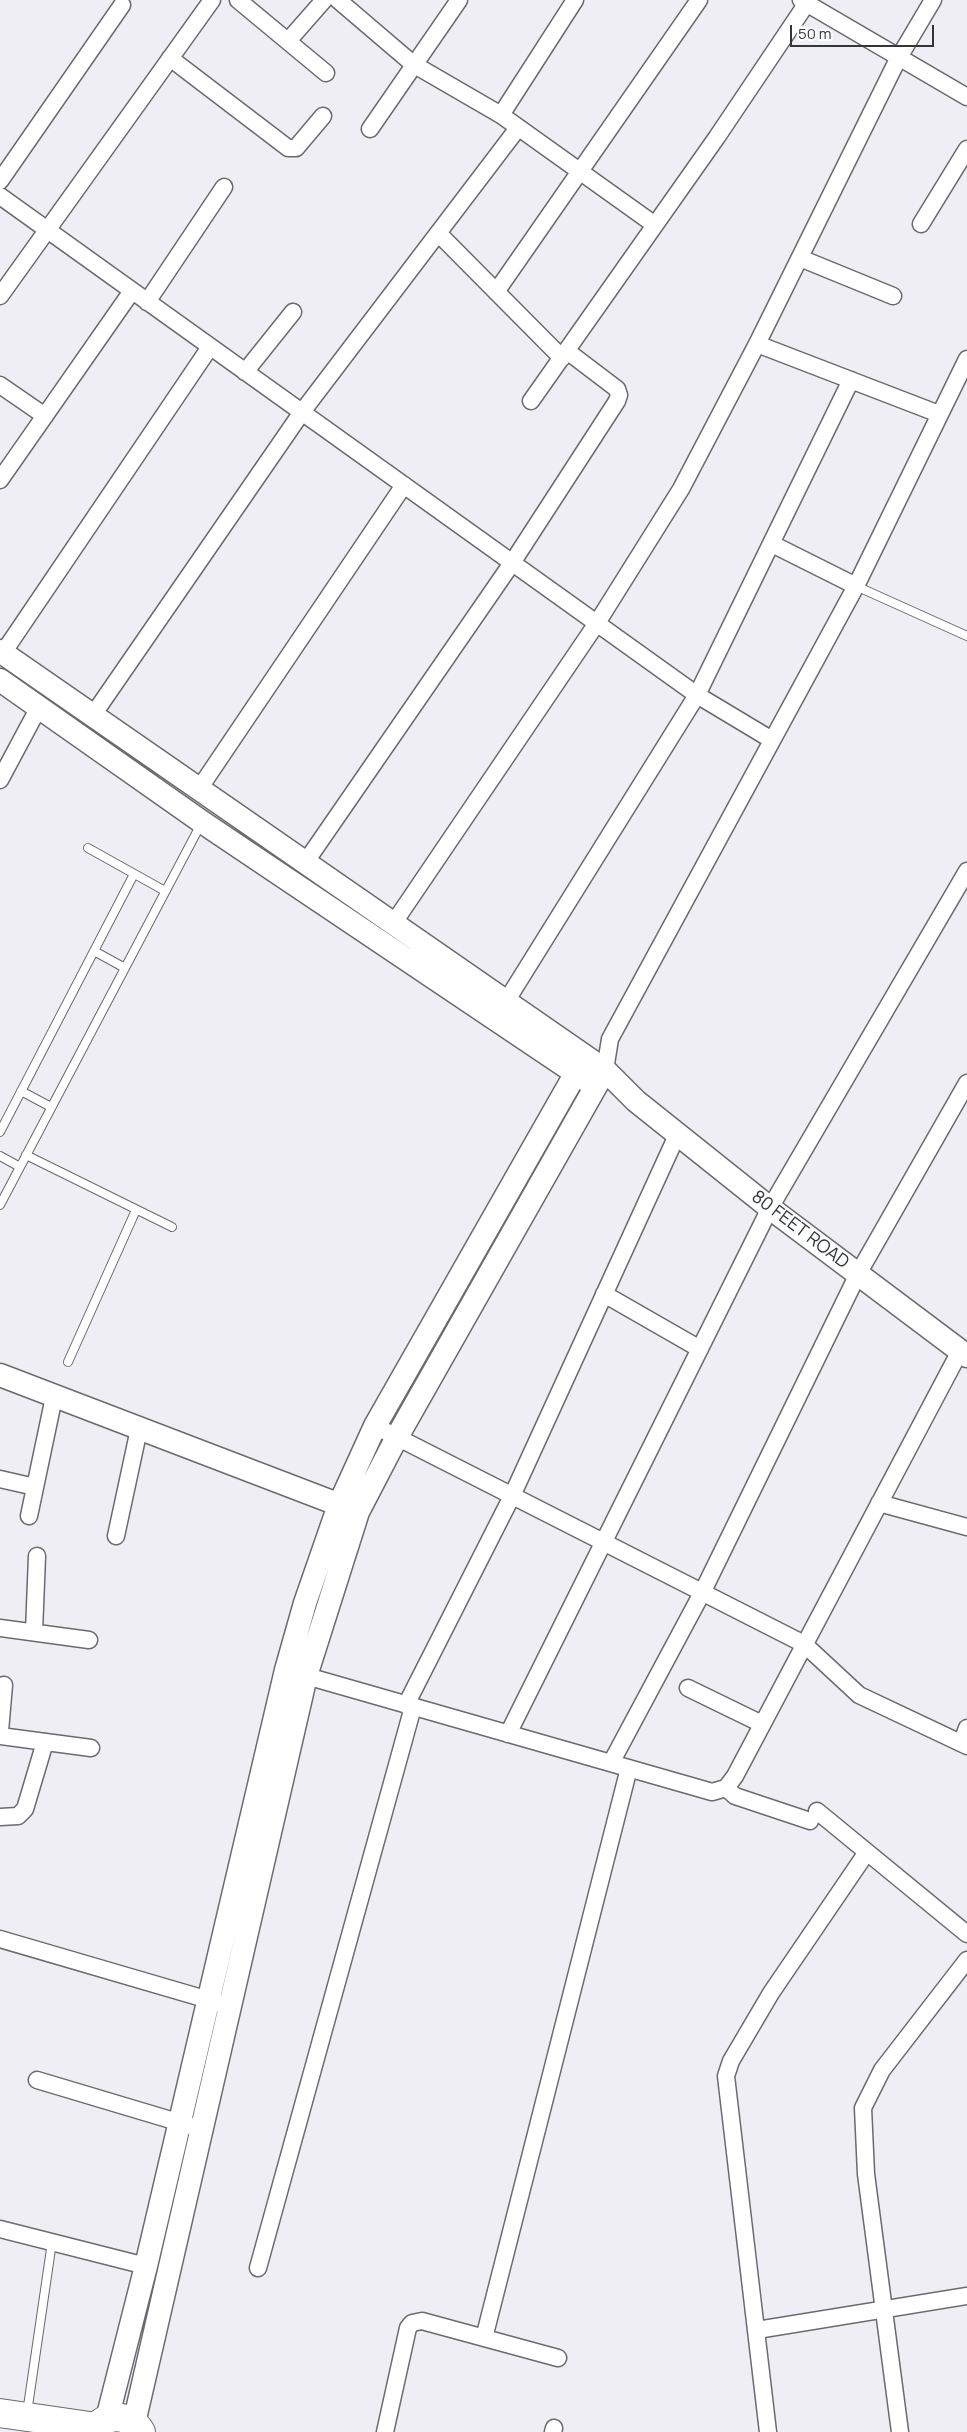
<!DOCTYPE html>
<style>
body{margin:0}
#map{position:relative;width:967px;height:2432px;overflow:hidden;background:#eeeef4;font-family:Manrope,sans-serif}
canvas{display:block}
.scale{position:absolute;left:790px;top:25px;width:144px;height:22px;box-sizing:border-box;border:2px solid #353537;border-top:0;padding-left:6px;font-size:15px;line-height:18px;white-space:nowrap;color:#353537;-webkit-text-stroke:4px #fbfcfe;paint-order:stroke}
</style>
<div id="map">
<canvas width="967" height="2432"></canvas>
<div class="scale">50 m</div>
</div>
<script>
const g = document.querySelector('canvas').getContext('2d');
g.lineJoin = 'round';
function trace(path, color, width, dash) { g.strokeStyle = color; g.lineWidth = width; g.lineCap = dash ? 'butt' : 'round'; g.setLineDash(dash || []); g.stroke(path); }
function write(font, color, halo, rows, align = 'center') {
  g.font = font + ' Manrope,sans-serif'; g.lineWidth = 4.5; g.setLineDash([]); g.textBaseline = 'middle'; g.strokeStyle = halo; g.fillStyle = color; for (const [text, x, y, turn = 0] of rows) {
    g.save(); g.translate(x, y); g.rotate((+turn || 0) * Math.PI / 180); g.textAlign = isNaN(turn) ? turn : align; if (halo) g.strokeText(text, 0, 0); g.fillText(text, 0, 0); g.restore();
  }
}
const lane = new Path2D(`
 M 856,586 L 967,636
 M 88,848 L 165,891
 M 94,951 L 125,968
 M 21,1091 L 51,1107
 M 0,1132 L 134,874
 M 26,1155 L 172,1227
 M 0,1156 L 20,1167
 M 0,1205 L 201,824
 M 68,1362 L 136,1210
 M 27,2413 L 52,2242`);
const street = new Path2D(`
 M 238,0 L 326,73
 M 338,0 L 413,64 L 501,115 L 655,225
 M 801,0 L 967,97
 M 288,41 L 324,0
 M 170,58 L 288,148 L 296,148 L 323,116
 M 501,115 L 575,0
 M 370,129 L 459,0
 M 0,181 L 122,5
 M 0,196 L 697,695 L 772,740
 M 921,224 L 967,149
 M 438,233 L 562,358
 M 800,258 L 893,296
 M 496,292 L 699,0
 M 0,296 L 212,0
 M 147,302 L 224,187
 M 757,344 L 939,414
 M 245,372 L 293,312
 M 0,385 L 45,416
 M 531,401 L 717,137 L 809,0
 M 0,480 L 132,291
 M 772,544 L 856,586
 M 3,653 L 210,347
 M 93,715 L 302,412 L 518,128
 M 0,780 L 39,707
 M 199,789 L 404,485
 M 305,863 L 512,563 L 617,401 L 619,395 L 617,389 L 567,351
 M 393,924 L 597,623 L 681,489 L 757,344 L 898,59 L 933,0
 M 507,1000 L 697,695 L 851,380
 M 605,1070 L 610,1039 L 856,586 L 967,359
 M 604,1294 L 700,1349
 M 375,1426 L 804,1644 L 859,1695 L 967,1746
 M 0,1479 L 35,1487
 M 879,1503 L 967,1527
 M 29,1516 L 54,1397
 M 116,1536 L 139,1429
 M 0,1628 L 89,1640
 M 34,1632 L 37,1556
 M 296,1673 L 712,1792 L 726,1788 L 735,1776 L 960,1351
 M 688,1688 L 762,1724
 M 406,1705 L 512,1496 L 678,1133
 M 0,1731 L 4,1685
 M 508,1734 L 770,1208 L 967,871
 M 0,1736 L 91,1748
 M 962,1742 L 967,1728
 M 611,1763 L 702,1593 L 858,1274 L 967,1083
 M 726,1788 L 735,1796 L 810,1821
 M 817,1811 L 967,1934
 M 0,1817 L 18,1816 L 25,1809 L 45,1742
 M 0,1939 L 219,2003
 M 37,2080 L 191,2126
 M 0,2229 L 146,2266
 M 258,2268 L 413,1707
 M 757,2330 L 967,2296
 M 484,2338 L 629,1768
 M 385,2432 L 408,2328 L 412,2323 L 422,2321 L 558,2358
 M 553,2432 L 554,2428
 M 768,2432 L 726,2076 L 731,2061 L 771,1993 L 867,1852
 M 900,2432 L 866,2174 L 863,2108 L 882,2070 L 967,1960`);
const secondary = new Path2D(`
 M 0,651 L 605,1070 L 636,1101 L 770,1208 L 967,1356
 M 0,680 L 202,822 L 589,1082
 M 0,1375 L 353,1510
 M 107,2419 L 146,2266 L 286,1670 L 305,1603 L 339,1505 L 375,1426 L 585,1057
 M 134,2423 L 306,1676 L 358,1512 L 397,1437 L 605,1070`);
const highway = new Path2D(`
 M 0,2413 L 97,2427
 M 93,2432 C 104,2412 130,2413 141,2432`);
trace(lane, '#6a6a70', 10);
trace(street, '#6a6a70', 19);
trace(secondary, '#6a6a70', 25);
trace(highway, '#6a6a70', 30);
trace(lane, '#fff', 8);
trace(street, '#fff', 16);
trace(secondary, '#fff', 22);
trace(highway, '#fff', 28);
write('18px', '#353537', '#fbfcfe', [
 ["80 FEET ROAD",800,1230,37]
]);
</script>
